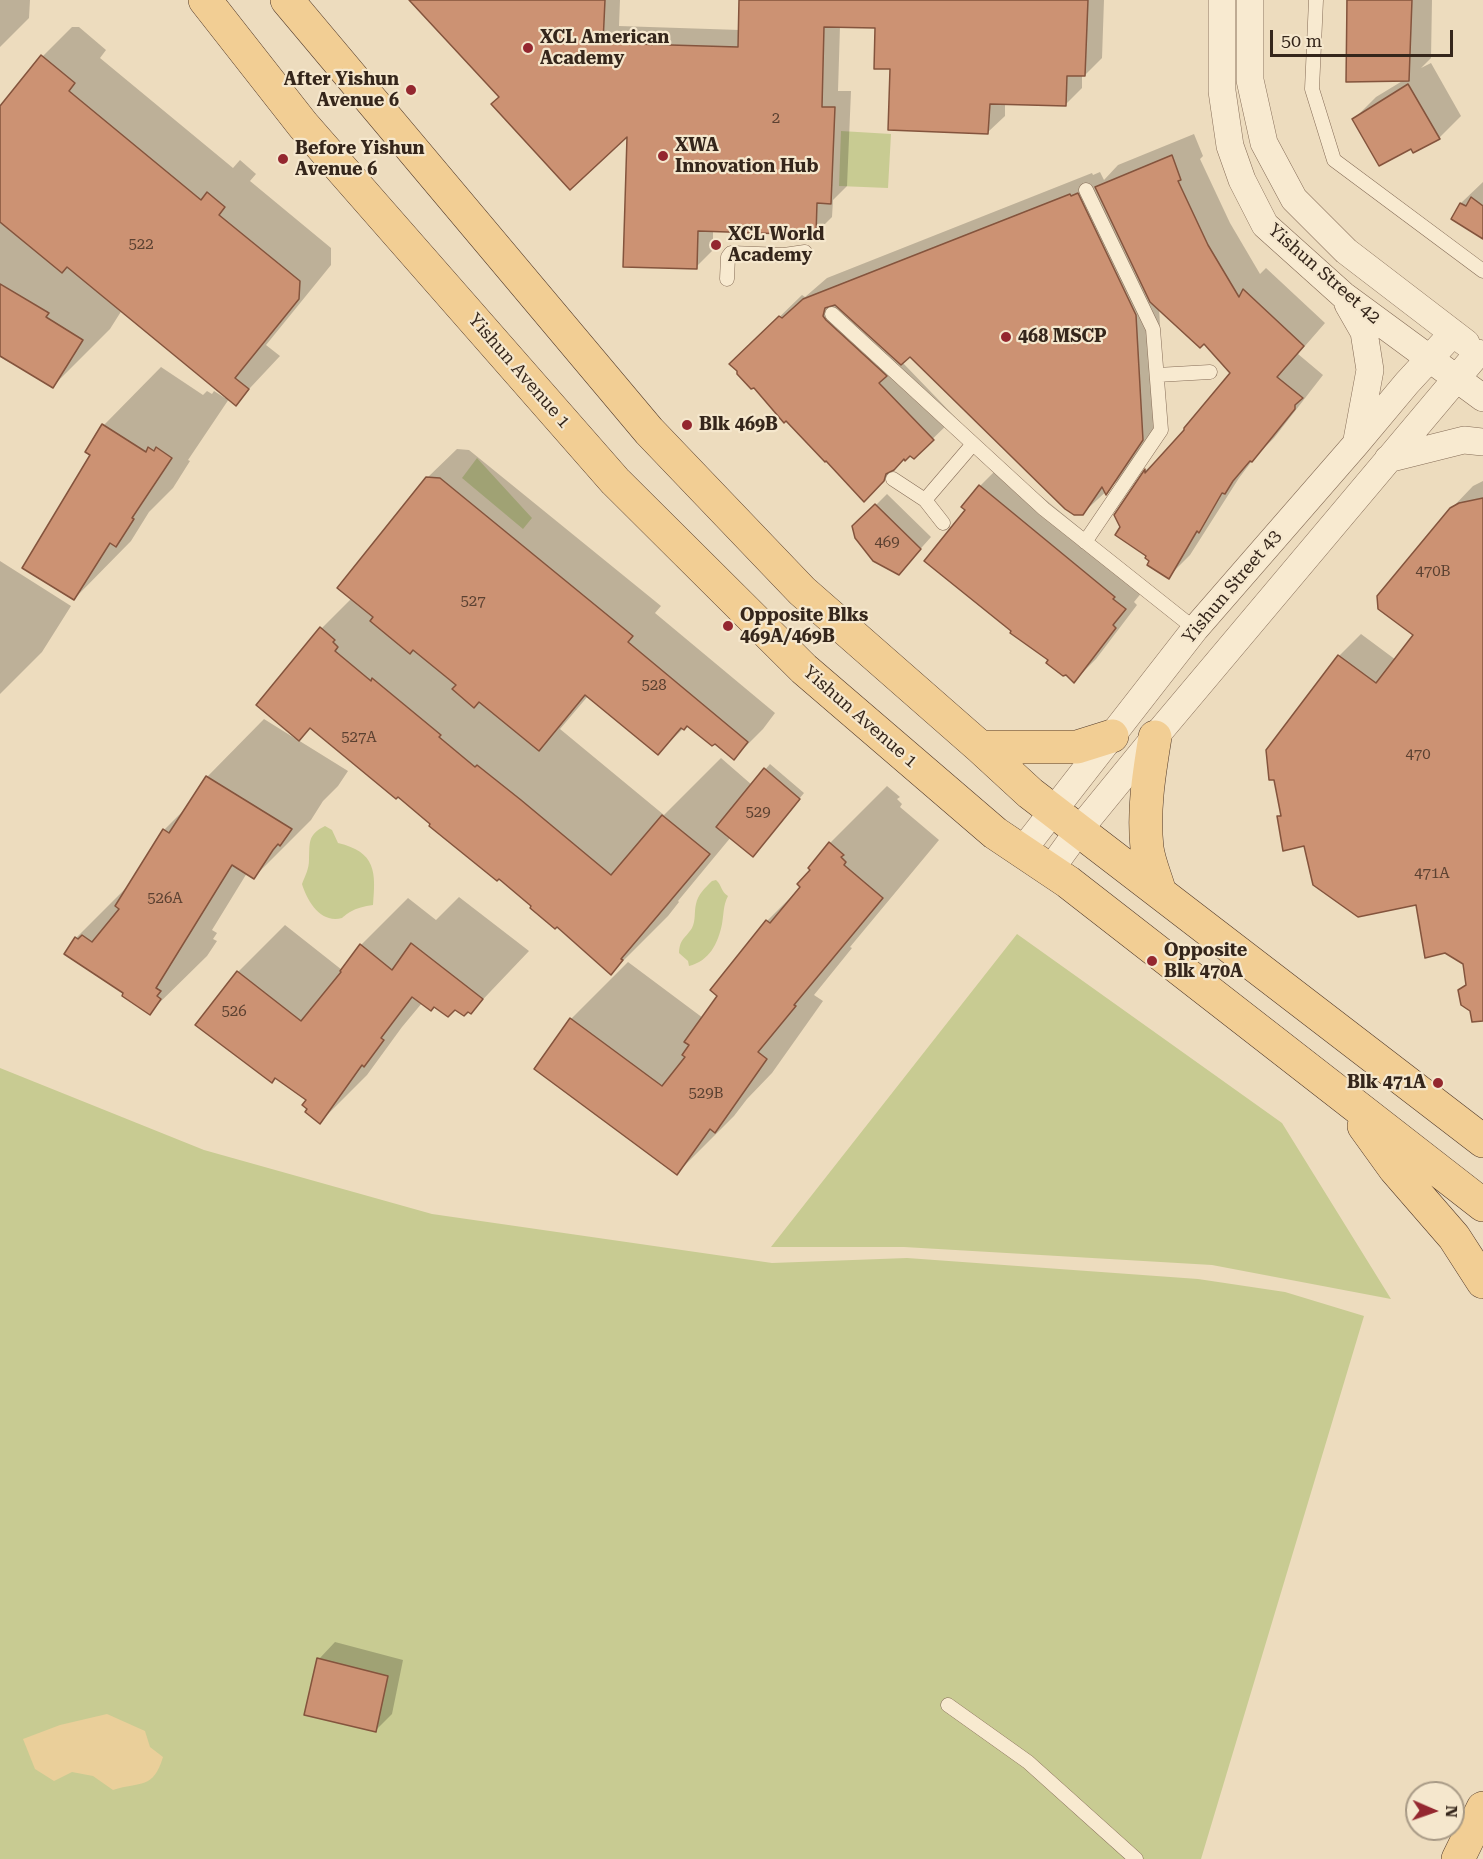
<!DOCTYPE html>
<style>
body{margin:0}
#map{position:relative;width:1483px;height:1859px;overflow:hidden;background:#eddcbe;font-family:"Roboto Serif",serif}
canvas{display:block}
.north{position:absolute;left:1405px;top:1781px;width:60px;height:60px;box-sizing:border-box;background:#f5e7cd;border:2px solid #a89a86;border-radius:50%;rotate:92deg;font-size:16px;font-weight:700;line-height:24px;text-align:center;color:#35261b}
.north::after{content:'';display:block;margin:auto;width:21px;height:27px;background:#94272f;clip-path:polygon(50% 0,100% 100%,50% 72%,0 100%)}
.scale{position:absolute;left:1270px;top:30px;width:183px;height:27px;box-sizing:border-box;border:3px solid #35261b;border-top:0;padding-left:8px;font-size:18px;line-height:21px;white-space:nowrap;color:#35261b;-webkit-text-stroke:4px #f5e7cd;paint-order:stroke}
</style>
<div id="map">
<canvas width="1483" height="1859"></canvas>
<div class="north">N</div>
<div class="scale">50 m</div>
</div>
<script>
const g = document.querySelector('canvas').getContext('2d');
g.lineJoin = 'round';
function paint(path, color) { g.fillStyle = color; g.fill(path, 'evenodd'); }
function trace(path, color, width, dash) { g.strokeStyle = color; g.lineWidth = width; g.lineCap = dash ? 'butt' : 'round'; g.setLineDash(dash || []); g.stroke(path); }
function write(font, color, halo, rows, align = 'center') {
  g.font = font + ' "Roboto Serif",serif'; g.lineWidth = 4.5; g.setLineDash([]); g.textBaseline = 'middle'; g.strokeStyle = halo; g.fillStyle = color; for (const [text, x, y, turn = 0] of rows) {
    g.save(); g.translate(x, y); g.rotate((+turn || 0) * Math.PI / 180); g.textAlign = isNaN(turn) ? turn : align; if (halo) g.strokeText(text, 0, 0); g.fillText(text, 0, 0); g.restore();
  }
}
paint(new Path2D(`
 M 841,131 L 891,134 L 888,188 L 839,186 Z
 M 477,458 L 532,518 L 523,529 L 462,478 Z
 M 325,826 L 332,830 L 338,843 C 376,852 376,872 373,905 C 364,906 357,908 350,912 C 348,913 343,917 342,918 C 321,924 307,901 302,884 C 305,876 309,869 309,860 C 310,843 307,835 325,826 Z
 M 716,880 C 722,885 721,892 728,896 C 723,906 724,913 722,924 C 718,944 709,961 689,966 L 688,961 L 679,953 C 680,938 685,939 692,928 C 696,920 694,912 696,904 C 698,894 705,888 712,881 Z
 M 1017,934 L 1282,1123 L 1391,1299 L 1212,1265 L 904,1247 L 771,1247 Z
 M 0,1068 L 204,1150 L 432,1214 L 772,1263 L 907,1258 L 1198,1279 L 1285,1292 L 1364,1316 L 1201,1859 L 0,1859 Z`), '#c8cb92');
paint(new Path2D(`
 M 107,1714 L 145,1731 L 150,1747 L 163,1757 C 153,1790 141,1781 113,1790 L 93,1776 L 72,1772 L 54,1781 L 35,1769 L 23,1739 L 60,1725 Z`), '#eacf9a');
paint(new Path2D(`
 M 0,0 L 30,0 L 29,18 L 0,47 Z
 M 411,0 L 620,0 L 619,26 L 740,30 L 741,0 L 1104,0 L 1102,58 L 1085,75 L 1082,75 L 1082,88 L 1065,105 L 1005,103 L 1005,116 L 988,132 L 892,68 L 876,27 L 840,26 L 838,91 L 851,91 L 847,186 L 833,200 L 832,217 L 816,233 L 713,230 L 713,250 L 696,267 L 628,133 L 501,96 Z
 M 1346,0 L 1432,0 L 1431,58 L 1421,68 L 1431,63 L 1461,116 L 1439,138 L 1414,151 L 1412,147 L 1354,119 L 1376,97 L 1404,80 L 1348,80 Z
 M 72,27 L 79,27 L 106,50 L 100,58 L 233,168 L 240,160 L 256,174 L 250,181 L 331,248 L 331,265 L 266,345 L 280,356 L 235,404 L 229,399 L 188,460 L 190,461 L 173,488 L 149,512 L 131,541 L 74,599 L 92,454 L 87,451 L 104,425 L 161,367 L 203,395 L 207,391 L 212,394 L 214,391 L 225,398 L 227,397 L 122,310 L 110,329 L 53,386 L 11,361 L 10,363 L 0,357 L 0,108 L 39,60 Z
 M 1194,134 L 1203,156 L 1200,159 L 1230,223 L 1260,274 L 1266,268 L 1325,323 L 1298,354 L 1323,375 L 1274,438 L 1255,457 L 1239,478 L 1190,555 L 1168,577 L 1122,527 L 1116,515 L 1146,470 L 1167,451 L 1232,373 L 1205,342 L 1159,308 L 1165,416 L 1128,471 L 1083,513 L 910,355 L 902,362 L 955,417 L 914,457 L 911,454 L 905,458 L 864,500 L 731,364 L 802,295 L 805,297 L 827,278 L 1092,173 L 1093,175 L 1100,172 L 1104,180 L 1118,165 Z
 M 1483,182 L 1483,231 L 1453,218 L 1461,203 Z
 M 457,449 L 469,450 L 661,606 L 655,613 L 775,713 L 763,729 L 734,758 L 688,724 L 658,753 L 588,696 L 560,729 L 664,815 L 721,758 L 752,785 L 770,764 L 804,793 L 757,850 L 731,837 L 678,901 L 679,902 L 668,916 L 611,973 L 534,906 L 311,727 L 298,740 L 348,771 L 338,786 L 323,801 L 311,820 L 254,877 L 247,873 L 212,930 L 217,933 L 213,939 L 217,941 L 207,956 L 149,1013 L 125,993 L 76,938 L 131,883 L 164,830 L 188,806 L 207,777 L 264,719 L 296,739 L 297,737 L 258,705 L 322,628 L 352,598 L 427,478 Z
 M 1002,464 L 1136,574 L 1147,586 L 1134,602 L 1137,605 L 1096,659 L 1074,681 L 1050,660 L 967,510 L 980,486 Z
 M 1483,481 L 1483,1013 L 1460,991 L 1467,983 L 1464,963 L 1417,903 L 1305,845 L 1278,817 L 1282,813 L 1267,750 L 1339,656 L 1361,634 L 1396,660 L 1415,635 L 1451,509 L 1473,486 Z
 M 887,494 L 931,537 L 899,573 L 854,527 Z
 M 0,561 L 71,606 L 42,652 L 0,694 Z
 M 887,786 L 900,797 L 897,799 L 902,804 L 900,807 L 939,840 L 850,947 L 852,948 L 814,995 L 823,1001 L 772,1073 L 747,1099 L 734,1116 L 677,1173 L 571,1019 L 628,962 L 703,1018 L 767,921 L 802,886 L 830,843 Z
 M 459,897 L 529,951 L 471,1012 L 422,1003 L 402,1027 L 367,1075 L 320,1122 L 308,1100 L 197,1025 L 238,972 L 285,925 L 342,970 L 361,945 L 408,898 L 436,920 Z
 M 335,1642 L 403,1660 L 392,1714 L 375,1731 L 319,1659 Z`), '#0003');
const building = new Path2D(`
 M 409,0 L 605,0 L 603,43 L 738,47 L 739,0 L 1088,0 L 1085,76 L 1067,76 L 1066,106 L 990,104 L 988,134 L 888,130 L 890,69 L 874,69 L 875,28 L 824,27 L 822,107 L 835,107 L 831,204 L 817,203 L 816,235 L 698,231 L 697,269 L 623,267 L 627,137 L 570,190 L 491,104 L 499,97 Z
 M 1347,0 L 1412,0 L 1409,81 L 1346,82 Z
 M 41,55 L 75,83 L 69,91 L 201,200 L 207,192 L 225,207 L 219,215 L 300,281 L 299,299 L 235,378 L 249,389 L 236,406 L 67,267 L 62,273 L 0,222 L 0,106 Z
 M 1408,84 L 1440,139 L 1413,153 L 1411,149 L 1379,166 L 1352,119 Z
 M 1172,155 L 1181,180 L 1178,181 L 1208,245 L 1239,297 L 1243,289 L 1304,346 L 1277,377 L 1303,398 L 1295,405 L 1295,409 L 1252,462 L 1250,461 L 1233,481 L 1225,494 L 1222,493 L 1199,533 L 1197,531 L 1169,579 L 1147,565 L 1149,561 L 1145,558 L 1146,556 L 1115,535 L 1120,527 L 1114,515 L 1145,469 L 1145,473 L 1184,430 L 1184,428 L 1230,373 L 1204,344 L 1200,348 L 1150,302 L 1095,187 Z
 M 1078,193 L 1136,315 L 1143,440 L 1106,495 L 1102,487 L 1083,515 L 1074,515 L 1065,509 L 910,357 L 901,365 L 835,305 L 825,308 L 823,316 L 826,320 L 887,376 L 879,383 L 934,440 L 914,459 L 910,456 L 905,461 L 904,459 L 894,470 L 886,474 L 884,481 L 864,502 L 826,461 L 825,462 L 786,421 L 784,423 L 754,388 L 751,389 L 737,374 L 737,371 L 729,364 L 779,316 L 782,318 L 803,299 L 1070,194 L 1071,196 Z
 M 1471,197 L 1483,206 L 1483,239 L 1451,219 L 1460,203 L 1466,206 Z
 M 0,284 L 49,313 L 46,317 L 83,340 L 53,388 L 0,356 Z
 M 102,424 L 146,452 L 148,447 L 154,451 L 156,447 L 172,458 L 132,518 L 134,519 L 116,547 L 110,543 L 74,600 L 22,568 L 90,455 L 85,452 Z
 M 426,477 L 440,478 L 633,636 L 628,642 L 748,742 L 734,760 L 715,744 L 712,746 L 687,726 L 684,730 L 681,728 L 658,755 L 585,695 L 539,751 L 479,702 L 474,708 L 452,689 L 456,685 L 413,650 L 410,654 L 370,621 L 373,617 L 337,588 Z
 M 979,485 L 1115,597 L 1113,599 L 1126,609 L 1113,625 L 1116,628 L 1074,683 L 1066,675 L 1063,676 L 1046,663 L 1048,660 L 1010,633 L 1011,631 L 924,561 L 965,510 L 961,507 Z
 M 1483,498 L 1483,1021 L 1472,1022 L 1470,1011 L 1461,1005 L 1458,990 L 1466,985 L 1463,964 L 1445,953 L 1425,958 L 1416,905 L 1358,917 L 1313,885 L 1304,846 L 1283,851 L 1277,816 L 1281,816 L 1274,780 L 1269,780 L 1266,750 L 1338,655 L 1376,683 L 1413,635 L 1378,609 L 1377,596 L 1450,508 L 1459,503 Z
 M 875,504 L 921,549 L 899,575 L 873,561 L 855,538 L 852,526 Z
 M 320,627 L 335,640 L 333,642 L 338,647 L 335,651 L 371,681 L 372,678 L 441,735 L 439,737 L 475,767 L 477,765 L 521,800 L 611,875 L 662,815 L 710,854 L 621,959 L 623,960 L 611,975 L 557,927 L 555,929 L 530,908 L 531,906 L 499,879 L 497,881 L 429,826 L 430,824 L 398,797 L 396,799 L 310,728 L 299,741 L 256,705 Z
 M 764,768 L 800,799 L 753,857 L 716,827 Z
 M 206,776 L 292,829 L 280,846 L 278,844 L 273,850 L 254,879 L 232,865 L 156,988 L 161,991 L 157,996 L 161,999 L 150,1015 L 122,996 L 123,993 L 64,954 L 75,937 L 78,939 L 82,935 L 92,942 L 119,909 L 115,906 L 163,829 L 169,833 Z
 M 829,842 L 844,855 L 841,857 L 846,862 L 844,865 L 883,898 L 794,1005 L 796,1006 L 758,1052 L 767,1059 L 715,1133 L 710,1129 L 677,1175 L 534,1069 L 570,1018 L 662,1086 L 685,1057 L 682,1055 L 689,1045 L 684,1042 L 717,996 L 710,990 L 766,920 L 770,923 L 800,887 L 797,884 L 810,870 L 808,868 Z
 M 411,943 L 483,999 L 471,1014 L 468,1012 L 464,1016 L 455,1010 L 448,1017 L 434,1007 L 431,1011 L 412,997 L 381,1038 L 384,1040 L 364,1067 L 362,1065 L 320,1124 L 305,1112 L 307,1109 L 302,1105 L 306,1100 L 275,1078 L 272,1083 L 195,1025 L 237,971 L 301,1021 L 341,972 L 340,971 L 360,944 L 392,970 Z
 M 317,1658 L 388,1676 L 376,1732 L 304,1715 Z`);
paint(building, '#cc9273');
trace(building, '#84543d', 1.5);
const lane = new Path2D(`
 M 1316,0 L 1312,89 L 1334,160 L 1483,271
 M 727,279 L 728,257 L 731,253 L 784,255 L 805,252
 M 832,314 L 1044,509 L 1195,629
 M 1157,375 L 1210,372
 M 893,479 L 925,500 L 973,444
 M 925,500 L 943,523
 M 1085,542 L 1161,430 L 1153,329 L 1086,190
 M 948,1705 L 1028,1762 L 1136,1859`);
const street = new Path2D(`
 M 1222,0 L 1222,91 L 1230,146 L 1242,180 L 1265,225 L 1343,295 L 1483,398
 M 1250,0 L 1250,80 L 1264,143 L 1294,199 L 1346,251 L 1466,343
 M 1348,304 L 1364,332 L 1370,370 L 1357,440
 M 1388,459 L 1464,440 L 1483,442
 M 1022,851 L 1195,629 L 1356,444 L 1407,383 L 1453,333
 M 1050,870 L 1079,830 L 1155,737 L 1478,353`);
const primary = new Path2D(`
 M 205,0 L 303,125 L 615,481 L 804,669 L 995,833 L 1068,882 L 1483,1205
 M 287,0 L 649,431 L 802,591 L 980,747 L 1030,793 L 1483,1141
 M 1155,737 C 1149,774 1143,810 1147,848 C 1149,863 1156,878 1160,893
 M 980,747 L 1077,747 L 1112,736
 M 1364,1126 L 1395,1169 L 1454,1237 L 1483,1282
 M 1458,1859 L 1483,1808`);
trace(lane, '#856c57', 15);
trace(street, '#856c57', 28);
trace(primary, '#533b2b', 34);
trace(lane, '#f8ead0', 14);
trace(street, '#f8ead0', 27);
trace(primary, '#f2ce94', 33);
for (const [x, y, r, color] of [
 [528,48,6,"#94272f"],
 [411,90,6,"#94272f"],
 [663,156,6,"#94272f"],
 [283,159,6,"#94272f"],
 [716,245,6,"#94272f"],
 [1006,337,6,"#94272f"],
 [687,425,6,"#94272f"],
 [728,626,6,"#94272f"],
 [1152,961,6,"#94272f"],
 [1438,1083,6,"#94272f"]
]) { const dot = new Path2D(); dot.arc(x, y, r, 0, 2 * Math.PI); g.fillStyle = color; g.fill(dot); trace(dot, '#f5e7cd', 2); }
write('15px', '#5b4131', null, [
 ["2",776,119],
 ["522",141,245],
 ["469",887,543],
 ["470B",1433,572],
 ["527",473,602],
 ["528",654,686],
 ["527A",359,738],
 ["470",1418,755],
 ["529",758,813],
 ["471A",1432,874],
 ["526A",165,899],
 ["526",234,1012],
 ["529B",706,1094]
]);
write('bold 18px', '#35261b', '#f5e7cd', [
 ["XCL American",540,38],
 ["Academy",540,59],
 ["After Yishun",399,80,"right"],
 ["Avenue 6",399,101,"right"],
 ["XWA",675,146],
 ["Innovation Hub",675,167],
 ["Before Yishun",295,149],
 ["Avenue 6",295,170],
 ["XCL World",728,235],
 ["Academy",728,256],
 ["468 MSCP",1018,337],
 ["Blk 469B",699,425],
 ["Opposite Blks",740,616],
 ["469A/469B",740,637],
 ["Opposite",1164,951],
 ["Blk 470A",1164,972],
 ["Blk 471A",1426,1083,"right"]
], 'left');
write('18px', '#35261b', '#f5e7cd', [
 ["Yishun Street 42",1324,274,41],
 ["Yishun Avenue 1",519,371,49],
 ["Yishun Street 43",1232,587,-50],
 ["Yishun Avenue 1",860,717,41]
]);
</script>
